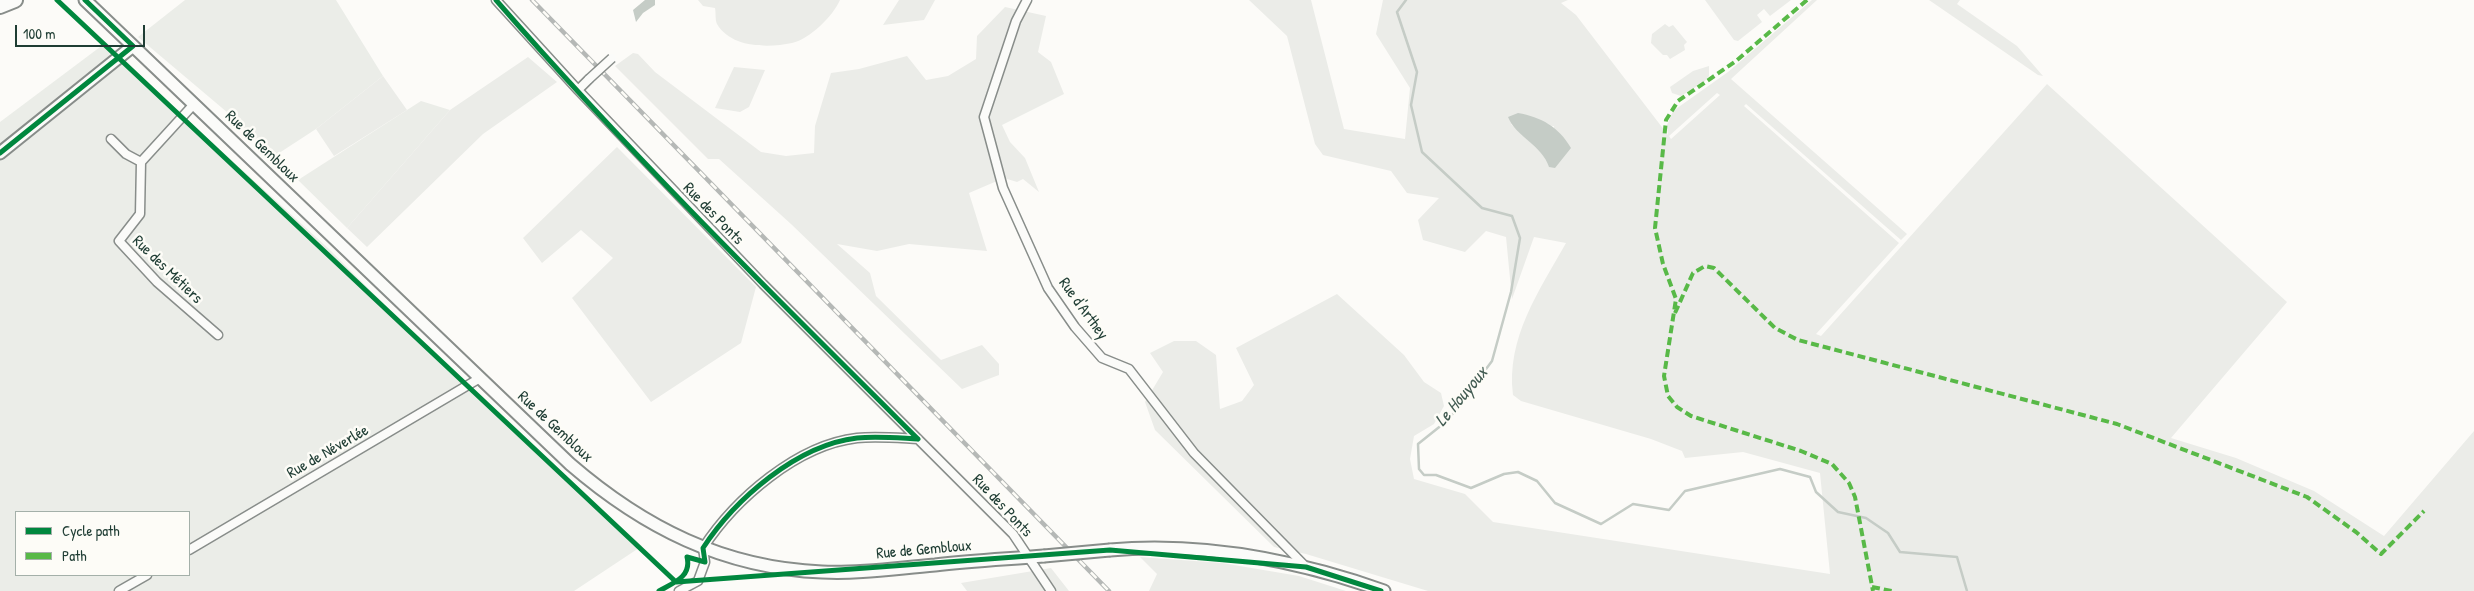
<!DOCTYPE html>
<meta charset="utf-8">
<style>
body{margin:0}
#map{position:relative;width:2474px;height:591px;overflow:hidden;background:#fcfbf8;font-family:"Patrick Hand",sans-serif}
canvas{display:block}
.legend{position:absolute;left:15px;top:511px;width:175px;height:65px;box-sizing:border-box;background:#fdfcf7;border:1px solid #a4b0a9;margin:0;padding:6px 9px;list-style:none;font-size:15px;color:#1f3d34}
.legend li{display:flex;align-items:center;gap:10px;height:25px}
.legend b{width:25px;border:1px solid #a4b0a9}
.scale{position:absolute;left:15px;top:25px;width:130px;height:22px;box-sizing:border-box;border:2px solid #1f3d34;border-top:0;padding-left:6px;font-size:15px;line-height:18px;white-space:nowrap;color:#1f3d34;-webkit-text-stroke:4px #fdfcf7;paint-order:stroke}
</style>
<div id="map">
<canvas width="2474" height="591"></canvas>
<ul class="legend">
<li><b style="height:6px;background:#00873e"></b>Cycle path</li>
<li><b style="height:6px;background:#58b947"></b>Path</li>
</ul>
<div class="scale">100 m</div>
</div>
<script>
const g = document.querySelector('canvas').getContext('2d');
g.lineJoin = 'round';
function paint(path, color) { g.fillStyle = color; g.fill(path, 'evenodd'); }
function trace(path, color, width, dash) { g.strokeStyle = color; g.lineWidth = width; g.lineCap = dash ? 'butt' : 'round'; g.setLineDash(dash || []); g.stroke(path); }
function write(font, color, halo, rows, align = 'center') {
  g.font = font + ' "Patrick Hand",sans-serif'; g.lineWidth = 5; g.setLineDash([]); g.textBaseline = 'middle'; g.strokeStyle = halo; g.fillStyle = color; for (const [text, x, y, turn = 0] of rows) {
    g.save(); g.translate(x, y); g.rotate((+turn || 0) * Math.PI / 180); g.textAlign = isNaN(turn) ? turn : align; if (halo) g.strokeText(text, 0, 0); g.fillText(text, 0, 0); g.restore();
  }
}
paint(new Path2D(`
 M 185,0 L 336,0 L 383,76 L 316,129 L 273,157 L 228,113 L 138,37 Z
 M 104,44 L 329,249 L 476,396 L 642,546 L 574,591 L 0,591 L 0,122 ZM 16,512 L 189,512 L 189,575 L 16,575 Z
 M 421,101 L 450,110 L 347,228 L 298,180 Z`), '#ebede8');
paint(new Path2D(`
 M 698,0 L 840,0 C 833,16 810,39 792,43 C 768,48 731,48 717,24 C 715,20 716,13 715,8 L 703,6 Z
 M 899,0 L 935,0 L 924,20 L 883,25 Z
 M 1249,0 L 1311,0 L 1344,129 L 1405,139 L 1410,88 L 1376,34 L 1383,0 L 1568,0 L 1561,3 L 1576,15 L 1668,135 L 1667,125 L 1673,111 L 1728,72 L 1812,0 L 1817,0 L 1731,79 L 1907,234 L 1901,240 L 1746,104 L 1744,106 L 1899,243 L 1816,334 L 1821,336 L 2047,84 L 2287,302 L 2171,438 L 2236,458 L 2314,491 L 2384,536 L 2474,431 L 2474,591 L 1428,591 L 1306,554 L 1274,547 L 1155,430 L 1145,402 L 1163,372 L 1150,353 L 1174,341 L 1196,341 L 1216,355 L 1220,409 L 1242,401 L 1254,385 L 1236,348 L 1337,294 L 1404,355 L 1424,382 L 1441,393 L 1444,406 L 1434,424 L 1414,436 L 1410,459 L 1414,479 L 1465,494 L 1493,522 L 1830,574 L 1820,473 L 1743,452 L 1685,458 L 1682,451 L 1651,439 L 1521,401 L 1513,395 C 1506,338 1539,291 1566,243 L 1534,237 L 1512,299 L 1506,237 L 1486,231 L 1465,252 L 1423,240 L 1418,220 L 1439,198 L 1407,193 L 1391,171 L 1323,155 L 1315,144 L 1287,36 ZM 1717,93 L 1720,95 L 1671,139 L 1669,136 ZM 1511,124 L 1554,126 L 1549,166 L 1546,157 Z
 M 1705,0 L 1791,0 L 1770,16 L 1764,9 L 1757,15 L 1762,22 L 1738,41 L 1734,40 Z
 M 1929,0 L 1960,0 L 1957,4 L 2017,46 L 2043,76 L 2038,75 Z
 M 1005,7 L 1046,16 L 1038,52 L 1051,62 L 1064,94 L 1002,125 L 1010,142 L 1025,158 L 1039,192 L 1023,179 L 1017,182 L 1004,178 L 969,193 L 987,251 L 909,244 L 877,251 L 837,244 L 870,273 L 876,296 L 941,360 L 982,345 L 999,364 L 999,375 L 962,389 L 791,224 L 719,159 L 708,159 L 615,66 L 633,53 L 638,54 L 655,72 L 761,152 L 786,156 L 814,153 L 815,126 L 831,73 L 859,69 L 907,56 L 926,80 L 948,76 L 976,59 L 977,36 Z
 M 1665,24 L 1669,27 L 1673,25 L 1687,42 L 1684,45 L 1685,50 L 1670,59 L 1667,55 L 1663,55 L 1651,43 L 1652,34 Z
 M 528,57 L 557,82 L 483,134 L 367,247 L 347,228 L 450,110 Z
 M 1709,66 L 1709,76 L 1704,82 L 1681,96 L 1672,93 L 1670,87 L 1693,71 Z
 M 734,67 L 765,70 L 749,107 L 740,112 L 715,108 Z
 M 383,76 L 407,110 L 334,156 L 316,129 Z
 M 617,147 L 756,287 L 741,343 L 651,402 L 572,298 L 613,258 L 581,230 L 542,263 L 523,238 Z
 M 1140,557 L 1222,563 L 1299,576 L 1346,591 L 1149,591 L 1157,574 Z
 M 1051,568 L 1069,591 L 967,591 L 961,583 Z`), '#ebece8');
paint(new Path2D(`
 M 645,0 L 655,0 L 655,5 L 643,13 L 636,22 L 633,10 Z
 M 1518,113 C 1541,117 1559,127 1571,148 L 1555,168 L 1549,167 C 1542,145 1516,137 1508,117 Z`), '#c5ccc6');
trace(new Path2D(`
 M 1406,0 L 1397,12 L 1417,72 L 1411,105 L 1422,152 L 1482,208 L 1512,216 L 1520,238 L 1511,292 L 1492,361 L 1448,420 L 1418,444 L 1419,469 L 1424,475 L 1436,475 L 1471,488 L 1504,474 L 1518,472 L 1537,481 L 1555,503 L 1601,524 L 1633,504 L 1669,510 L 1685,491 L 1780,469 L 1810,477 L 1816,492 L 1838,512 L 1866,518 L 1888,533 L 1900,552 L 1957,557 L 1967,591`), '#c5ccc6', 2.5);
const street = new Path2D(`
 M 496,0 L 578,90 L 763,284 L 1013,534 L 1051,591
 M 1027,0 L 1016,21 L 984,117 L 1003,188 L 1048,288 L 1075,327 L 1102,358 L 1129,369 L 1194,453 L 1306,567
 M 578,90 L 589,79
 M 194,104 L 141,162 L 140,214 L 119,241 L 157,282 L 218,335
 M 111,139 L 126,154 L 141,162
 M 189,550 L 480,378
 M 119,591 L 147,575
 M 679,591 L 698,581 L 705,562 L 703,548 C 735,499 797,445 857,438 C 877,436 898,438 918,439`);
const secondary = new Path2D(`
 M 85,0 L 570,464 C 643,527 723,568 822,572 C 859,574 897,568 935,565 C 971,561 1008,559 1044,556
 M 0,153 L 133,46
 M 1110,550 C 1203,542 1296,560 1384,591`);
const highway = new Path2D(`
 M 0,6 L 15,0`);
trace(street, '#888d8a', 11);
trace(secondary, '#888d8a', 15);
trace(highway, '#888d8a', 18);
trace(street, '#fbfbf9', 8);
trace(secondary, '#fbfbf9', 11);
trace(highway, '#fbfbf9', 14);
const rail = new Path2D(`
 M 532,0 L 1109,591`);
trace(rail, '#b5b8b6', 4.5);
trace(rail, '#fdfcf7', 2.5, [8]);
const streetBridge = new Path2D(`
 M 589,79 L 612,58`);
const secondaryBridge = new Path2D(`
 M 1044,556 L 1110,550`);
trace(streetBridge, '#888d8a', 11, []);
trace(secondaryBridge, '#888d8a', 15, []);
trace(streetBridge, '#fbfbf9', 8);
trace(secondaryBridge, '#fbfbf9', 11);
trace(new Path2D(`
 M 1807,0 L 1736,61 L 1678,101 L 1666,120 L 1655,228 L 1663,264 L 1676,299 L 1664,376 L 1668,396 L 1677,407 L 1691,416 L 1801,451 L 1832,464 L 1849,483 L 1855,497 L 1873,591
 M 1675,313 L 1693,273 L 1705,266 L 1714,268 L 1775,328 L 1798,340 L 2117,424 L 2307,497 L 2356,532 L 2381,554 L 2424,511
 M 1872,587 L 1892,591`), '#58b947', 4, [8, 4]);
trace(new Path2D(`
 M 57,0 L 676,582 L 1110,550 L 1306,567 L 1381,591
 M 496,0 C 629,153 774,296 918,439
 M 0,153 L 133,46 L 85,0
 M 659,591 C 673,583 692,577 687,557 L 705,562 L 703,548 C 735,499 797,445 857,438 C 877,436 898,438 918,439`), '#00873e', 5);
write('16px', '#1f3d34', '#fdfcf7', [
 ["Rue de Gembloux",262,147,44],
 ["Rue des Ponts",713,214,46],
 ["Rue des Métiers",167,270,44],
 ["Rue d'Arthey",1083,309,54],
 ["Rue de Gembloux",555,427,43],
 ["Rue de Néverlée",328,452,-30],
 ["Rue des Ponts",1002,506,47],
 ["Rue de Gembloux",924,550,-5]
]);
write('italic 18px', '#435c53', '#fdfcf7', [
 ["Le Houyoux",1462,397,-50]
]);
</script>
